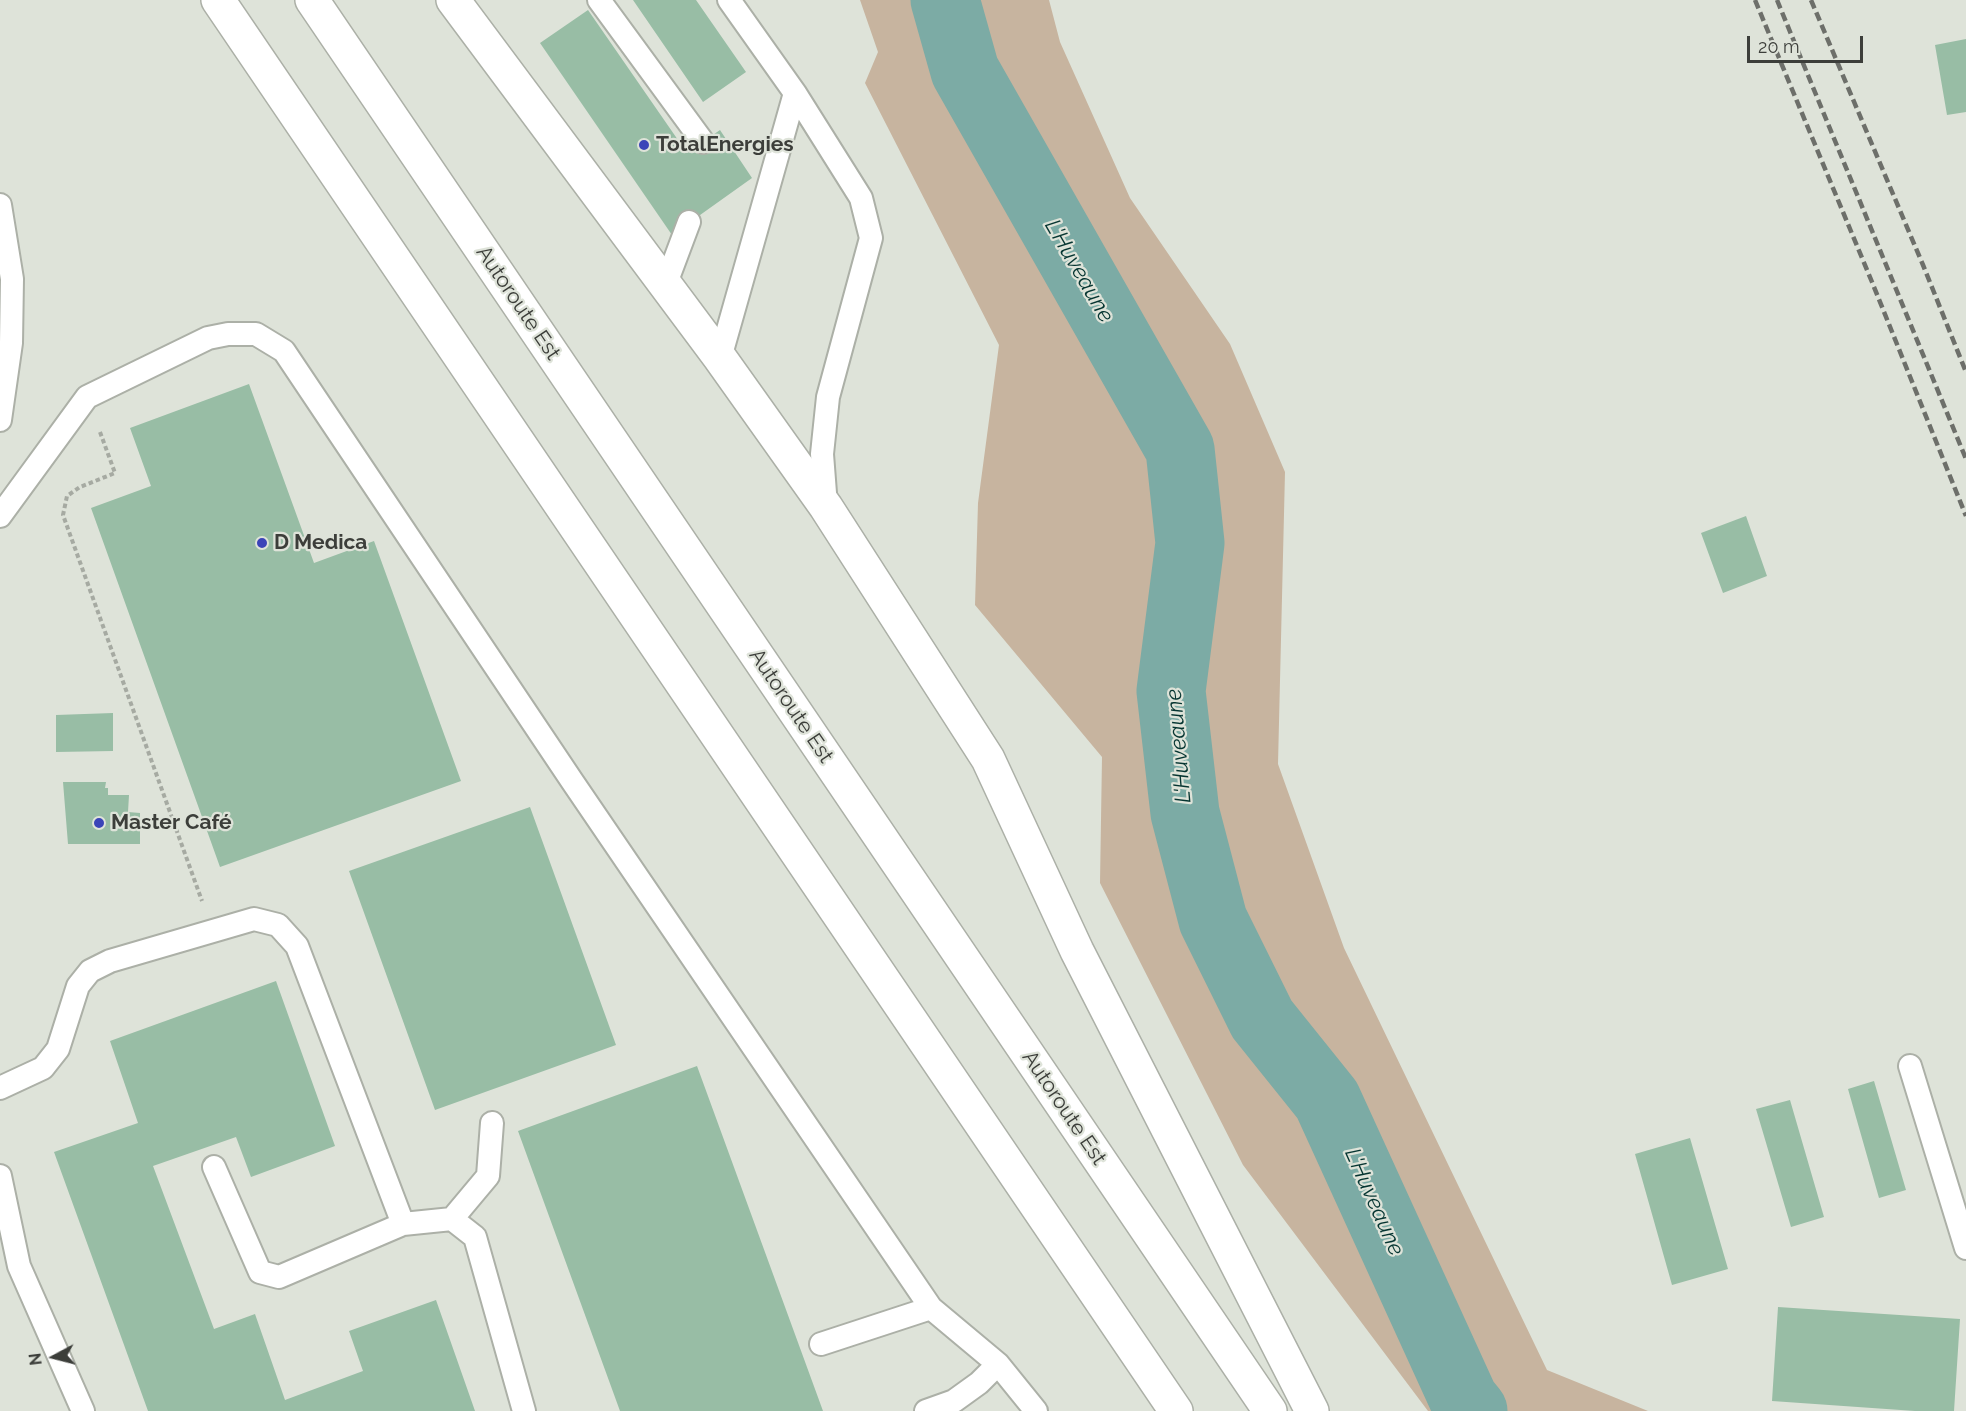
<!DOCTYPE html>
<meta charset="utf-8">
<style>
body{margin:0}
#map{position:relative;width:1966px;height:1411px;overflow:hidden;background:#dee3d9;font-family:Raleway,sans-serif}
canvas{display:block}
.north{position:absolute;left:24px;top:1327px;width:60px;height:60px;-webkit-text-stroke:4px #dee3d9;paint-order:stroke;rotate:263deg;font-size:16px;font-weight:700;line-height:24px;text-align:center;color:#3c3e3a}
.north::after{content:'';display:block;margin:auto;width:21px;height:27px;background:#3c3e3a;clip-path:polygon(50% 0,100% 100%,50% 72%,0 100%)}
.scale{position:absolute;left:1747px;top:36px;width:116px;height:27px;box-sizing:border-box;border:3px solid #3c3e3a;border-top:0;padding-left:8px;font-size:18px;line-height:21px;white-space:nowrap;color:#3c3e3a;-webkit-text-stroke:4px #dee3d9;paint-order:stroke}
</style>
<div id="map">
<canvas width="1966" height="1411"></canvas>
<div class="north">N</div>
<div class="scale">20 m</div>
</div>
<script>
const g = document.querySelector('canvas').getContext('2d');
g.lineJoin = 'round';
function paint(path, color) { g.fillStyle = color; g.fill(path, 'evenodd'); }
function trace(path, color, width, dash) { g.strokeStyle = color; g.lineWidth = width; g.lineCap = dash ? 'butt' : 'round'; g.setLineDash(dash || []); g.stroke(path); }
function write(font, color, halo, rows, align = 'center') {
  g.font = font + ' Raleway,sans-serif'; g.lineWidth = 4.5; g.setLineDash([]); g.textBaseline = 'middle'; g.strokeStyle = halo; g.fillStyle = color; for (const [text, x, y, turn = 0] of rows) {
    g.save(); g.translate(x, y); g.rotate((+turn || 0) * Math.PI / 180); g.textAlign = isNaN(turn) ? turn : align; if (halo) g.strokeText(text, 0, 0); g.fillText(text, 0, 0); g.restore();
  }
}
paint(new Path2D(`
 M 860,0 L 1049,0 L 1060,42 L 1130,198 L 1230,344 L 1285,472 L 1278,764 L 1344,948 L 1547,1370 L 1648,1411 L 1428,1411 L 1243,1165 L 1100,883 L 1102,757 L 975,605 L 978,503 L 999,345 L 865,83 L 878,52 Z`), '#c7b49f');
trace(new Path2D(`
 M 945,0 L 965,71 L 1180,449 L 1190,543 L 1171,691 L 1185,813 L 1213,920 L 1262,1019 L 1327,1100 L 1464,1400 L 1473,1411`), '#7caba5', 69);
paint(new Path2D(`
 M 633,0 L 696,0 L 746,72 L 703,102 Z
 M 588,10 L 687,153 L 720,130 L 752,178 L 672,235 L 540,43 Z
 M 1966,39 L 1966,112 L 1947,115 L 1935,45 Z
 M 249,384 L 314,563 L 374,541 L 461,781 L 220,867 L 91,508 L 151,486 L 130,428 Z
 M 1746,516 L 1767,576 L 1723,593 L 1701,533 Z
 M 113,713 L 113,751 L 56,752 L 56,715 Z
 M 63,782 L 106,782 L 105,788 L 108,788 L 108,795 L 129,795 L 128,812 L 140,813 L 140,844 L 68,844 Z
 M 530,807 L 616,1045 L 435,1110 L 349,871 Z
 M 276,981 L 335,1146 L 251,1177 L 236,1137 L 153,1166 L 214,1329 L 255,1314 L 285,1400 L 363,1371 L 349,1331 L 436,1300 L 475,1411 L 148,1411 L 54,1152 L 138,1123 L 110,1041 Z
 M 697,1066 L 823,1411 L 620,1411 L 518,1131 Z
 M 1874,1081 L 1906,1190 L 1879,1198 L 1848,1089 Z
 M 1790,1100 L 1824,1217 L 1791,1227 L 1756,1109 Z
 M 1690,1138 L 1728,1269 L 1672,1285 L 1635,1154 Z
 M 1778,1307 L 1960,1319 L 1954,1411 L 1915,1411 L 1772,1401 Z`), '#98bda5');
const lane = new Path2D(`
 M 599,0 L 703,142
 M 795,93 L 861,198 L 871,238 L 828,397 L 822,454 L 826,506
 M 0,205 L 12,279 L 11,343 L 0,420
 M 665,286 L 689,222
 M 720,358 L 795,93 L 729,0
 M 0,516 L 87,397 L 208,338 L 228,334 L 256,334 L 284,351 L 572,781 L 931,1308 L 998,1364 L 1036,1411
 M 1910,1066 L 1966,1248
 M 0,1088 L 43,1068 L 58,1049 L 78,986 L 90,971 L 110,961 L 254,919 L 278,925 L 297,946 L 403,1224
 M 214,1167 L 260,1272 L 279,1277 L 403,1224 L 452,1219 L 475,1237 L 524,1411
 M 0,1176 L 19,1266 L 83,1411
 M 452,1219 L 488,1176 L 492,1123
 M 821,1344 L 931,1308
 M 926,1411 L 954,1401 L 979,1383 L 998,1364`);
const highway = new Path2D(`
 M 218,0 L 1176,1411
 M 312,0 L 1270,1411
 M 453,0 L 720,358 L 826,507 L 988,759 L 1077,951 L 1312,1411`);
trace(lane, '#acb0a7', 26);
trace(highway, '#acb0a7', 36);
trace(new Path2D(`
 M 100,432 L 115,473 L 80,487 L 67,496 L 63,515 L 202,901`), '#a6aaa2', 4, [4.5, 3]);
trace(lane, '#fff', 22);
trace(highway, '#fff', 33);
trace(new Path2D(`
 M 1755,0 L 1872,282 L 1966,516
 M 1777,0 L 1966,459
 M 1811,0 L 1923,265 L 1966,372`), '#6d6f6a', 4.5, [9, 4.5]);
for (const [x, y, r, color] of [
 [644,145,6,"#3b44b8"],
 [262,543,6,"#3b44b8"],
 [99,823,6,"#3b44b8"]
]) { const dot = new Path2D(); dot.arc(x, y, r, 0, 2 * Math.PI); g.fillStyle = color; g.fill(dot); trace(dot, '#dee3d9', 2); }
write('bold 21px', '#3c3e3a', '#dee3d9', [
 ["TotalEnergies",656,145],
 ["D Medica",274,543],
 ["Master Café",111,823]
], 'left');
write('21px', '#3c3e3a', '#dee3d9', [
 ["Autoroute Est",518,303,56],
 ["Autoroute Est",791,706,56],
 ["Autoroute Est",1064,1108,56]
]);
write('italic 22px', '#053531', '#dee3d9', [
 ["L'Huveaune",1079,271,60],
 ["L'Huveaune",1179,746,-95],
 ["L'Huveaune",1374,1202,66]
]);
</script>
